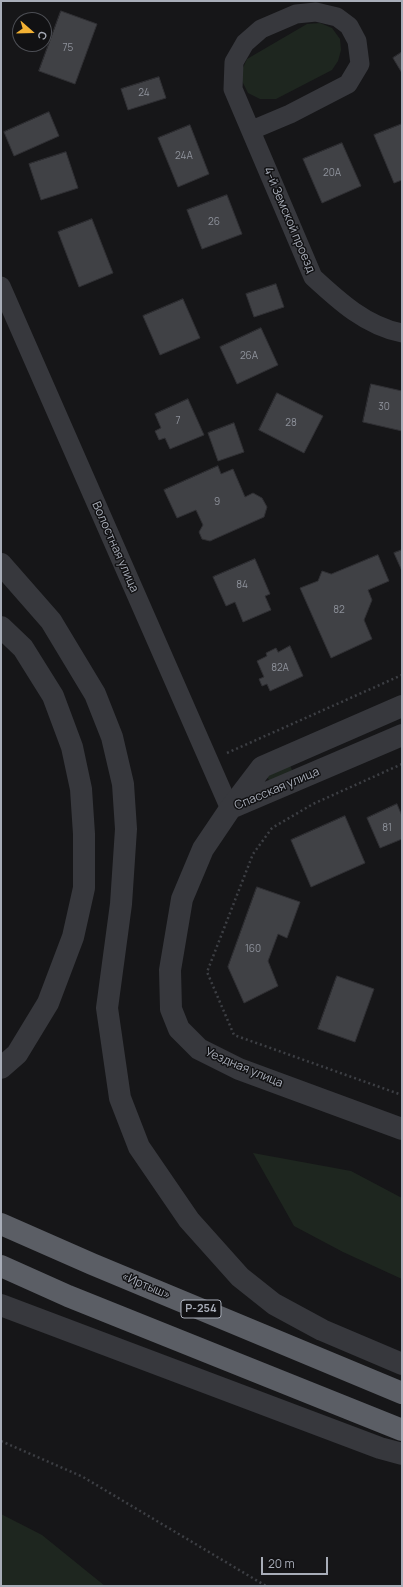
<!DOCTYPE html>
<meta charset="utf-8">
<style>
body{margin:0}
#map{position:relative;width:403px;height:1587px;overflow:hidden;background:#161618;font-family:Manrope,sans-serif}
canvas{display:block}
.frame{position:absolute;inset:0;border:2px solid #a8adb8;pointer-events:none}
.north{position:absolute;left:12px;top:12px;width:40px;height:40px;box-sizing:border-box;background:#111113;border:1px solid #4d4f55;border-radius:50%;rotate:110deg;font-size:11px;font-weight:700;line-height:16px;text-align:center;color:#a8adb8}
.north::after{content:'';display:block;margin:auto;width:14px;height:18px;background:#f2b134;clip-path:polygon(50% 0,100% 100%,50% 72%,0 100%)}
.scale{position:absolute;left:261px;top:1557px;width:67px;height:18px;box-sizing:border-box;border:2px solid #a8adb8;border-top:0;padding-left:5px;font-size:12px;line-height:14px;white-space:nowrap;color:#a8adb8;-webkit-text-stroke:3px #111113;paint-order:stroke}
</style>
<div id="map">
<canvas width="403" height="1587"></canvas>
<div class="frame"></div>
<div class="north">С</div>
<div class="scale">20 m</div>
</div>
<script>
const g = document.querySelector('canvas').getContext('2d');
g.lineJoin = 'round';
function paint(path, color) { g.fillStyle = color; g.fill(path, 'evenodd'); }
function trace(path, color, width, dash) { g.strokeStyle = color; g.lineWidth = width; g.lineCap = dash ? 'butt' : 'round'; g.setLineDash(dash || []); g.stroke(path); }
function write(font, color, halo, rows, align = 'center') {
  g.font = font + ' Manrope,sans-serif'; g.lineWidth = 3; g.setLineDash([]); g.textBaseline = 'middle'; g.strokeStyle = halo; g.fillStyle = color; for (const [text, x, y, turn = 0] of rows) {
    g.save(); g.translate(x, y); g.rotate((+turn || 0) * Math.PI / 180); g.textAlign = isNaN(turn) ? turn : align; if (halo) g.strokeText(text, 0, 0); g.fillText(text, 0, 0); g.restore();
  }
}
paint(new Path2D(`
 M 320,23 L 332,28 L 340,39 L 341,50 L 338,61 L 332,70 L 276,99 L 260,99 L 248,93 L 242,81 L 242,70 L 247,59 L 307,24 Z
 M 289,763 L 294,775 L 272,782 L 269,780 L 267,777 Z
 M 253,1153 L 351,1171 L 402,1198 L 402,1279 L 343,1252 L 294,1226 Z
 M 1,1514 L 42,1535 L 105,1586 L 1,1586 Z`), '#1e261f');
const building = new Path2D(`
 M 61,11 L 97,24 L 75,84 L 39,71 Z
 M 402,52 L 402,73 L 393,58 Z
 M 159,77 L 166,98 L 128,110 L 121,89 Z
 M 49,112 L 59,136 L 14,156 L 4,132 Z
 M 402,124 L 402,180 L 394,183 L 374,135 Z
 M 190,125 L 209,174 L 178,187 L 158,138 Z
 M 342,143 L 361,186 L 322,203 L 303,159 Z
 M 66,152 L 78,188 L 41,200 L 29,164 Z
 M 227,195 L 242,234 L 202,249 L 187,210 Z
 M 92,219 L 113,273 L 79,287 L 58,232 Z
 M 276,284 L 284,307 L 254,317 L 246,294 Z
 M 183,299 L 200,338 L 160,355 L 143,316 Z
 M 261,328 L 278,365 L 237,384 L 220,347 Z
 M 371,384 L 402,391 L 402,431 L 363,422 Z
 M 277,393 L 323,416 L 304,453 L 259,430 Z
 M 188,399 L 204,435 L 170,449 L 165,438 L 159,440 L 155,431 L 161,428 L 155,414 Z
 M 234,423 L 244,452 L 218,461 L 208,433 Z
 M 218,466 L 221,474 L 233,469 L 245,497 L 253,493 L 262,498 L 267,507 L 264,517 L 210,541 L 202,539 L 199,532 L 203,525 L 196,510 L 177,518 L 164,490 Z
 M 402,550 L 402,571 L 394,553 Z
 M 378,555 L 389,581 L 368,590 L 372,600 L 364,620 L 372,639 L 331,658 L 300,588 L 318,581 L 322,571 L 331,574 Z
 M 255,559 L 270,594 L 265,596 L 271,610 L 243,622 L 235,602 L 226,606 L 213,577 Z
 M 290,646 L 303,676 L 270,691 L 267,684 L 262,686 L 259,679 L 264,677 L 257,661 L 267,656 L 266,653 L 276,648 L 278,652 Z
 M 397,804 L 402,816 L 402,839 L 380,848 L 367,818 Z
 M 345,816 L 365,863 L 311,887 L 291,840 Z
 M 257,887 L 300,902 L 287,938 L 278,934 L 268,961 L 278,986 L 244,1003 L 228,967 Z
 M 337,976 L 374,989 L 355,1042 L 318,1029 Z`);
paint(building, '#404145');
trace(building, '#303034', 1);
trace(new Path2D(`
 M 227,753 L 402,675
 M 402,764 L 313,804 L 272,828 L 253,854 L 207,972 L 234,1035 L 402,1095
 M 1,1441 L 83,1477 L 266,1586`), '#3d3f44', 2.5, [2, 3]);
trace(new Path2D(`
 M 252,130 L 290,114 L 348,84 L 360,64 L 357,41 L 349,26 L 337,17 L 316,12 L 296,14 L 261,29 L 245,43 L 234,62 L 233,89 L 313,277 C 339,301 366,326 402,333
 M 1,286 L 230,809`), '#37383d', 19);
trace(new Path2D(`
 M 1,564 L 51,621 L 95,694 L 112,737 L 123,784 L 126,829 L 121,904 L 107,1008 L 120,1098 L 139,1147 L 189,1220 L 240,1277 L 274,1304 L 322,1330 L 402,1364
 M 1,627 L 23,648 L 53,696 L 72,747 L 81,789 L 84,834 L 84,888 L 73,937 L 48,1003 L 17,1054 L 1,1068
 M 402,706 L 262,767 L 230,809 L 203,849 L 182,899 L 170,970 L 171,1009 L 179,1029 L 199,1049 L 239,1069 L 402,1129
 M 231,808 L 402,735
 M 1,1305 L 380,1448 L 402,1454`), '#37383d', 22);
trace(new Path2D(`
 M 1,1224 L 92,1264 L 402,1393
 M 1,1266 L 68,1296 L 402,1430`), '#5b5e65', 22);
write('10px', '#8e929b', null, [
 ["75",68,48],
 ["24",144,93],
 ["24А",184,156],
 ["20А",332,173],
 ["26",214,222],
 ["26А",249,356],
 ["30",384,407],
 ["7",178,421],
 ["28",291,423],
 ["9",217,502],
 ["84",242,585],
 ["82",339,610],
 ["82А",280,668],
 ["81",387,828],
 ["160",253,949]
]);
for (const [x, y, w] of [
 [201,1309,40]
]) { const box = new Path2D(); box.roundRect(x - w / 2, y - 9, w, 18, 3); g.fillStyle = '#111113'; g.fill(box); trace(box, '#a8adb8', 1); }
write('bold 11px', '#a8adb8', null, [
 ["Р-254",201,1309]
]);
write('12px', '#a8adb8', '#111113', [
 ["4-й Земской проезд",289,220,67],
 ["Волостная улица",115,547,66],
 ["Спасская улица",277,789,-23],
 ["Уездная улица",244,1068,23],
 ["«Иртыш»",146,1286,23]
]);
</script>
